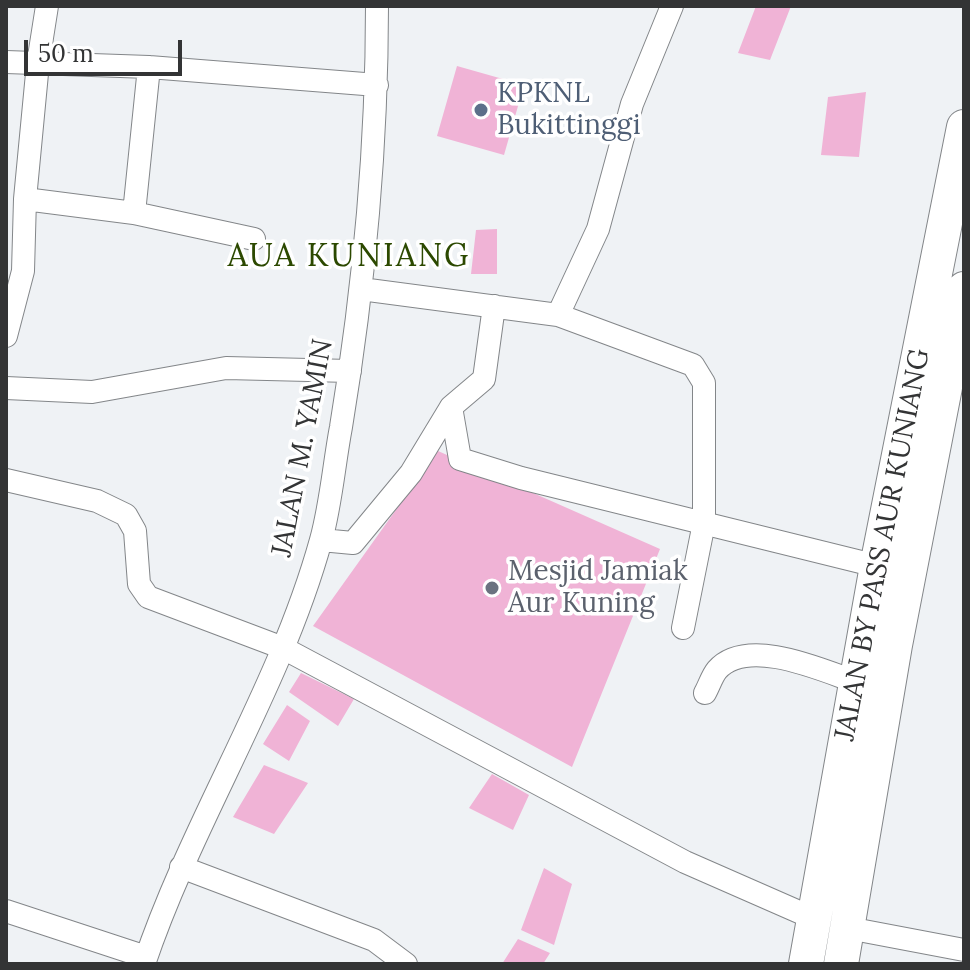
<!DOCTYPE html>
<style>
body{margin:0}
#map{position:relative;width:970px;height:970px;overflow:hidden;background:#eff2f5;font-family:Lora,serif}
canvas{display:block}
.frame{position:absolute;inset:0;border:8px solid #333435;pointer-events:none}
.scale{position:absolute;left:24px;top:40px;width:158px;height:36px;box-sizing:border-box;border:4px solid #333435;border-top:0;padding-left:10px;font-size:24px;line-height:28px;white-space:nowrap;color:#333435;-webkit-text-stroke:6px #fff;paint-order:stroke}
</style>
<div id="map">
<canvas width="970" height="970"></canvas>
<div class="frame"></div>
<div class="scale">50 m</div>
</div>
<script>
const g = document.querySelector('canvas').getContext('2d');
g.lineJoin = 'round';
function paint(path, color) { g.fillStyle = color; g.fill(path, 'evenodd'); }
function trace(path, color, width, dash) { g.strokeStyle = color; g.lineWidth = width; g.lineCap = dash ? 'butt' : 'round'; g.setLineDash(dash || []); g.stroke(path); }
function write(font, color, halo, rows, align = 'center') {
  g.font = font + ' Lora,serif'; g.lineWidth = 7; g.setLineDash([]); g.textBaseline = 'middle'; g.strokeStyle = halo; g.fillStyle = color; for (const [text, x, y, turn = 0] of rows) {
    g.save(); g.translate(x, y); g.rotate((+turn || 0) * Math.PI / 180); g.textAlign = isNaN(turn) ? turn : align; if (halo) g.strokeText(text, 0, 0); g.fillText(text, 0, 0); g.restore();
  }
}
paint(new Path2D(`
 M 756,6 L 791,6 L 770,60 L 738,53 Z
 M 457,66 L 524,85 L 504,155 L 437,136 Z
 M 866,92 L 859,157 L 821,155 L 828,97 Z
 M 497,229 L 497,274 L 471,274 L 476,230 Z
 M 438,451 L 660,549 L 572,767 L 313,626 Z
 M 301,673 L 354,699 L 338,726 L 289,692 Z
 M 287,705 L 310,721 L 289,761 L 263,744 Z
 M 264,765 L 308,783 L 274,834 L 233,817 Z
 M 492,774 L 529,795 L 513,830 L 469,808 Z
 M 544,868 L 572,884 L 554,945 L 521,930 Z
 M 518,939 L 550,953 L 543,964 L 502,964 Z`), '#f0b3d6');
const minor = new Path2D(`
 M 6,62 L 149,67 L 377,85
 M 25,199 L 134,213 L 254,239
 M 134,213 L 149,67
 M 361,289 L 558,315 L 693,365 L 704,383 L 704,523 L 683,628
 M 494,306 L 484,379 L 451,407 L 460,459 L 521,478 L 877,566
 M 558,315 L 598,229 L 632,104 L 672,6
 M 6,336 L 23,271 L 25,199 L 38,63 L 47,6
 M 6,388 L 92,392 L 226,368 L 350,371
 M 6,480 L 97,501 L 126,515 L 135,531 L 139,584 L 148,597 L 283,648 L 685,862 L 815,919
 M 321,540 L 353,543 L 411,473 L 451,407
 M 705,693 C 709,686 712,676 717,670 C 747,636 822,670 856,682
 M 181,867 L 374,940 L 406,964
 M 6,911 L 146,957
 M 848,928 L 964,950
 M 144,964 C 193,819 280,688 321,540 C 331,504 334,464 341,427 C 364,288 377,147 377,6`);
const highway = new Path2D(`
 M 806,964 L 877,566 L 964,127
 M 841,964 L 895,645 L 964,289`);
trace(minor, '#838689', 24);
trace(highway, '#838689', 36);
trace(minor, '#fff', 22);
trace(highway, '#fff', 34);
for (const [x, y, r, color] of [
 [481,110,8,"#5c6f8a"],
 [492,588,8,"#6b7280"]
]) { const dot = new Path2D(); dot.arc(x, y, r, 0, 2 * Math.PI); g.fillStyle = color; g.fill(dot); trace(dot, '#fff', 3); }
write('28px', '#4e5e75', '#fff', [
 ["KPKNL",497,94],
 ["Bukittinggi",497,126]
], 'left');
write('28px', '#333435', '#fff', [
 ["JALAN M. YAMIN",303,448,-79],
 ["JALAN BY PASS AUR KUNIANG",883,545,-79]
]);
write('28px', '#5b616d', '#fff', [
 ["Mesjid Jamiak",508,572],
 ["Aur Kuning",508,604]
], 'left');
g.letterSpacing = '2px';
write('32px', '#2c4900', '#fff', [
 ["AUA KUNIANG",349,257]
]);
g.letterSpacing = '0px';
</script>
